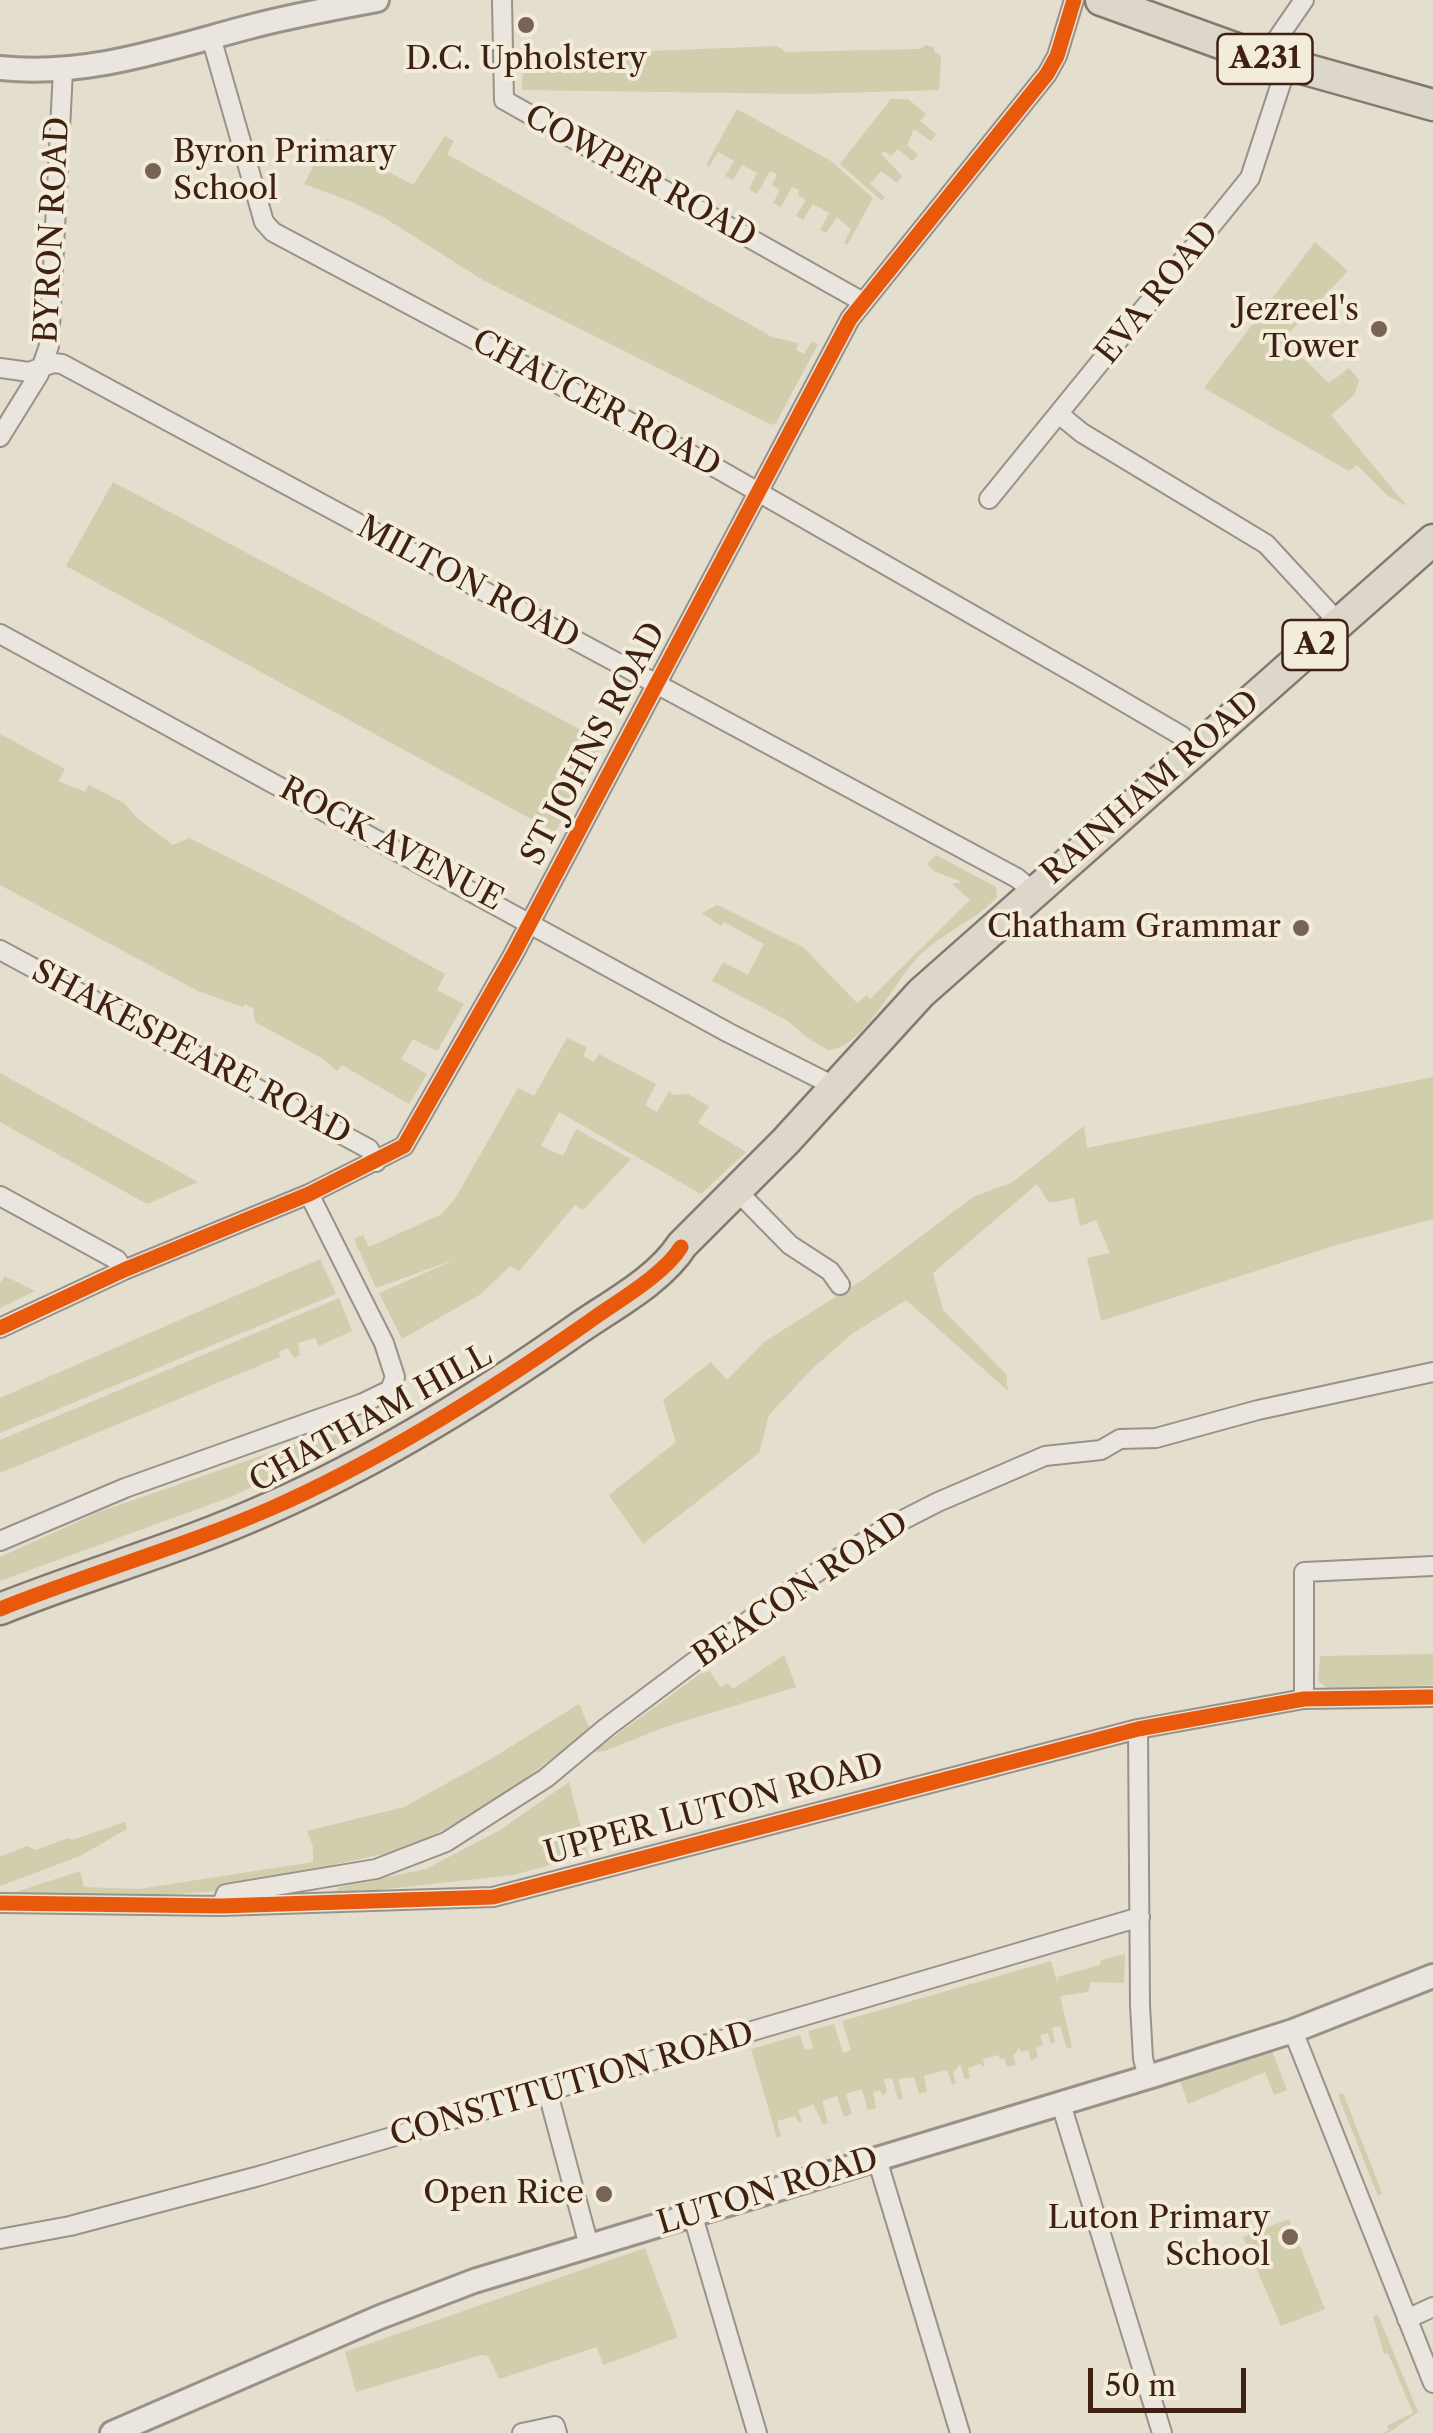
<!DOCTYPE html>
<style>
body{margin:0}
#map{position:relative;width:1433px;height:2433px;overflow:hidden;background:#e4dece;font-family:"Libre Caslon Text",serif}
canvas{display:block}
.scale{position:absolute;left:1088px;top:2368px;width:158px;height:45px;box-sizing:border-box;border:5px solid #3f2113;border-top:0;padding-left:12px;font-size:30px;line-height:35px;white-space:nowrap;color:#3f2113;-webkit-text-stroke:8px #f3ecda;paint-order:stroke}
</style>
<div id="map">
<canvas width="1433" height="2433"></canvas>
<div class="scale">50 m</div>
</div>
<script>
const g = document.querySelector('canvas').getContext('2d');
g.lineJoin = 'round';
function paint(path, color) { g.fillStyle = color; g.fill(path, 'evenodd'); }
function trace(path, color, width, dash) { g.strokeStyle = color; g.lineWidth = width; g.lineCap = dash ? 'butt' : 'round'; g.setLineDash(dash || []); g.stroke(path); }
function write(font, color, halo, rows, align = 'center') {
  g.font = font + ' "Libre Caslon Text",serif'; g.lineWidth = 8; g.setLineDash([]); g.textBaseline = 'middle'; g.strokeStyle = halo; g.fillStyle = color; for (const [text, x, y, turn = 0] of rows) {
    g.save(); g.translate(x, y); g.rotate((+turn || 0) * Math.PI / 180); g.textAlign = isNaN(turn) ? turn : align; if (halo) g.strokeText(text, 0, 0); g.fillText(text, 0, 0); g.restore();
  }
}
paint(new Path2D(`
 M 926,45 L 934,47 L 934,51 L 941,56 L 939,90 L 804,94 L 522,90 L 523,56 L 777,46 L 786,52 L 919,49 Z
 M 891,99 L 908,99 L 926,114 L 920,121 L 936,134 L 931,141 L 914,129 L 907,145 L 918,155 L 912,161 L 898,149 L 891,156 L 884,151 L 881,154 L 902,176 L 897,183 L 881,171 L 870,184 L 885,197 L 882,201 L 840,164 Z
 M 737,109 L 831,161 L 873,198 L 847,245 L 844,243 L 851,229 L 837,217 L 826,233 L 820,230 L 829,213 L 813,204 L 803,220 L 796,216 L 806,200 L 798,195 L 799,190 L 792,187 L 781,207 L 773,203 L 780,190 L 772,185 L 777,174 L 770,171 L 757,194 L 749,189 L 757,173 L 742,165 L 733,180 L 725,176 L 734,161 L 718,152 L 709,167 L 706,165 Z
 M 445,136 L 454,141 L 447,154 L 772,337 L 798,343 L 796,350 L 804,354 L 812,341 L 818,344 L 776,423 L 772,425 L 483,280 L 383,217 L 350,201 L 304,184 L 327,139 L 413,185 Z
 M 1315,242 L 1348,271 L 1286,336 L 1292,348 L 1329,383 L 1349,368 L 1359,380 L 1355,394 L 1331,415 L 1407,506 L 1388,496 L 1357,465 L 1349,471 L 1204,388 Z
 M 113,482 L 604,742 L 555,832 L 66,566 Z
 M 0,734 L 65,769 L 58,781 L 85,792 L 89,785 L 124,803 L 138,819 L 173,845 L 189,838 L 294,890 L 445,974 L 437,990 L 464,1004 L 437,1051 L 413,1039 L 401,1059 L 427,1074 L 409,1104 L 342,1065 L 337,1071 L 323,1059 L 255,1022 L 253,1008 L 245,1004 L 243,1007 L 198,991 L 0,885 Z
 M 936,855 L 996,887 L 997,897 C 972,924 935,935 912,964 C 892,987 861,1049 828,1050 L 806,1037 L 788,1021 L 712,981 L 723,962 L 748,975 L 764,944 L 724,922 L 721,926 L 702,913 L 717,905 L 803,947 L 857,1003 L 867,995 L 870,999 L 970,900 L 952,884 L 962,882 L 934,871 L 927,864 Z
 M 567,1038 L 587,1047 L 583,1056 L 594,1062 L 599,1054 L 656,1084 L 645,1105 L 657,1112 L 669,1091 L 674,1095 L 688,1094 L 709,1106 L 698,1123 L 746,1152 L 701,1194 L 559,1112 L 541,1146 L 563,1156 L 576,1129 L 631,1159 L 583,1210 L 575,1205 L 519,1271 L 510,1266 L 481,1294 L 402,1339 L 379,1293 L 459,1258 L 376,1288 L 354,1239 L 363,1235 L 369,1247 L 440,1215 L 455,1199 L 518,1088 L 534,1096 Z
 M 0,1073 L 198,1182 L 147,1204 L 0,1122 Z
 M 1433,1077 L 1433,1219 L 1333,1246 L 1101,1321 L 1087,1258 L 1110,1253 L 1096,1220 L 1080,1226 L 1074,1198 L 1049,1203 L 1037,1184 L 933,1273 L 943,1310 L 1006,1374 L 1008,1391 L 906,1300 L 853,1333 L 812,1369 L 769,1415 L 759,1453 L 643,1544 L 609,1495 L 676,1442 L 663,1400 L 711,1362 L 727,1380 L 764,1342 L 867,1277 L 973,1197 L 1013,1182 L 1084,1126 L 1087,1148 Z
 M 320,1259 L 336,1294 L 0,1433 L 0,1398 Z
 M 5,1276 L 35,1291 L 0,1308 L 0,1284 Z
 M 339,1298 L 352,1331 L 319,1346 L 315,1338 L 298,1343 L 300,1355 L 294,1358 L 288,1348 L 279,1352 L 280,1357 L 0,1473 L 0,1440 Z
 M 401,1407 L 323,1454 L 228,1498 L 0,1581 L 0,1557 L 99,1512 Z
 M 1433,1654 L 1433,1685 L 1330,1690 L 1318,1681 L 1320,1656 Z
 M 784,1655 L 796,1687 L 665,1727 L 605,1751 L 593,1752 L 700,1674 L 710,1671 L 720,1687 L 728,1683 L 733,1689 Z
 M 579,1704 L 590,1729 L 492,1804 L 409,1848 L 217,1891 L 136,1897 L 13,1893 L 80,1871 L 84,1887 L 139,1889 L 313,1862 L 313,1847 L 307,1831 L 404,1807 L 491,1759 Z
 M 569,1782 L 588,1855 L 513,1875 L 332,1895 L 339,1887 L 426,1869 L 500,1830 Z
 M 125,1822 L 127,1829 L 80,1856 L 0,1886 L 0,1857 L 27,1846 L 36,1850 L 68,1838 L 72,1840 Z
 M 1125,1954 L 1124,1983 L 1091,1982 L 1088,1992 L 1060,1996 L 1072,2047 L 1067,2049 L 1060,2026 L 1052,2028 L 1055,2042 L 1051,2044 L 1048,2033 L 1040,2035 L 1043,2045 L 1036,2048 L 1038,2057 L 1031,2060 L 1028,2050 L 1021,2052 L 1019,2048 L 1013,2056 L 1016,2065 L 1007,2067 L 1004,2058 L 1000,2059 L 999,2055 L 983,2059 L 985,2067 L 980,2064 L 968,2068 L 970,2078 L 965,2079 L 960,2064 L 953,2073 L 956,2083 L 952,2084 L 947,2070 L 924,2076 L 927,2092 L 919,2094 L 914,2077 L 898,2079 L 903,2099 L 898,2100 L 892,2078 L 884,2079 L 887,2093 L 882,2095 L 880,2090 L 873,2092 L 876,2108 L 868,2110 L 862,2089 L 846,2094 L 852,2114 L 844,2117 L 837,2096 L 822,2101 L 828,2123 L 823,2124 L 813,2104 L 798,2110 L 802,2121 L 798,2122 L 795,2116 L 777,2121 L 781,2136 L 777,2138 L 751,2049 L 800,2035 L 805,2050 L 813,2048 L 808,2031 L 834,2024 L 843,2053 L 851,2050 L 842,2021 L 1051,1961 L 1058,1986 L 1057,1977 L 1100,1965 L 1101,1960 Z
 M 1272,2051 L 1287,2090 L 1274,2095 L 1265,2072 L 1188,2104 L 1180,2080 Z
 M 1343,2093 L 1382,2193 L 1378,2196 L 1338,2095 Z
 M 1289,2219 L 1325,2309 L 1281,2326 L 1243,2237 Z
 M 645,2248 L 678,2337 L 603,2365 L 597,2347 L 499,2379 L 488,2356 L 481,2355 L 356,2392 L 345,2352 Z
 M 1378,2315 L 1418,2412 L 1388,2433 L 1383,2433 L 1389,2430 L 1387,2426 L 1413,2413 L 1388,2353 L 1384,2354 L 1373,2316 Z`), '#d0ceac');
const minor = new Path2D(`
 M 502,0 L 504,100 L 863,302
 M 211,37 L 264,222 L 273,232 L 718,469 L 1088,681 L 1182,736 L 1195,749
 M 1269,60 L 1275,42 L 1304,0
 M 0,368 L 29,372 L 53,363 L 62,364 L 1017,878 L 1034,892
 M 1060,415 L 1082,433 L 1266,544 L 1339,623
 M 0,437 L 39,374 L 49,346 L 63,70
 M 989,499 L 1250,178 L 1287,65
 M 0,634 L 729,1033 L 834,1086
 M 0,950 L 369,1149 L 376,1162
 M 737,1191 L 790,1245 L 830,1271 L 840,1285
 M 0,1196 L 117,1260 L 124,1270
 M 0,1328 L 124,1270 L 309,1194 L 404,1146 L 513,955 L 850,319 L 1047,74 L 1057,56 L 1074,0
 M 0,1541 L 125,1488 L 363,1403 L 390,1390 L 395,1377 L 384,1343 L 309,1194
 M 1304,1699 L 1304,1572 L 1433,1566
 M 1138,1729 L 1140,2005 L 1143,2058 L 1148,2078
 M 0,1903 L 221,1906 L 493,1897 L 1138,1729 L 1304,1699 L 1433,1697
 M 221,1906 L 226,1894 L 376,1869 L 446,1842 L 546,1778 L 607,1727 L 791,1589 L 881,1531 L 938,1502 L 1045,1456 L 1101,1450 L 1120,1439 L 1156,1438 L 1258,1410 L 1433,1372
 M 1293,2031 L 1433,2383
 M 548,2093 L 589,2246
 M 1061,2104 L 1162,2433
 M 877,2159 L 960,2433
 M 692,2213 L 757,2433
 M 0,2239 L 70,2226 L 259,2176 L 1140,1917
 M 1407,2319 L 1433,2307
 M 522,2433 L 555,2426 L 557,2433`);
const tertiary = new Path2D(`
 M 0,68 C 87,77 165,49 249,27 C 290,16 334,8 377,0
 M 112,2433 L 380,2317 L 474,2281 L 1158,2074 L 1293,2031 L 1433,1976`);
const primary = new Path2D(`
 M 1101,0 L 1248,53 L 1433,105
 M 0,1609 C 90,1573 184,1547 272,1507 C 377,1461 482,1396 576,1330 C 610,1306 659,1281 682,1245 L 785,1142 L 921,993 L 1433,540`);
trace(minor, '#999288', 22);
trace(tertiary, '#999288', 28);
trace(primary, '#82796f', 35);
trace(minor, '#eae6df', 18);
trace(tertiary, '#eae6df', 22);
trace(primary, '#ddd6ca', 30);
trace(new Path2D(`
 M 0,1328 L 124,1270 L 309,1194 L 404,1146 L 513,955 L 850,319 L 1047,74 L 1057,56 L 1074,0
 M 0,1609 C 89,1573 183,1547 272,1508 C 381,1460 490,1391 587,1323 C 614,1303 664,1275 681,1247
 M 0,1903 L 221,1906 L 493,1897 L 1138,1729 L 1304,1699 L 1433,1697`), '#e8590c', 15);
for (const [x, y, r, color] of [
 [526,25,10,"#796354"],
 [153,171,10,"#796354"],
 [1379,329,10,"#796354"],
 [1301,928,10,"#796354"],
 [604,2194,10,"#796354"],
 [1290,2237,10,"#796354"]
]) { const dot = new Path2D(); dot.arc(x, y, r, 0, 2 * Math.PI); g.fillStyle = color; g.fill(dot); trace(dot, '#f3ecda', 4); }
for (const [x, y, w] of [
 [1265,59,95],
 [1315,645,65]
]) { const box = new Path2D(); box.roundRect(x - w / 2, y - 25, w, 50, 8); g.fillStyle = '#f3ecda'; g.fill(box); trace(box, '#3f2113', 2.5); }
write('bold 30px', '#3f2113', null, [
 ["A231",1265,59],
 ["A2",1315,645]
]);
write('32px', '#3f2113', '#f3ecda', [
 ["D.C. Upholstery",526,60,"center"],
 ["Byron Primary",173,153,"left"],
 ["School",173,190,"left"],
 ["Jezreel's",1359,311],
 ["Tower",1359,348],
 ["Chatham Grammar",1281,928],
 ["Open Rice",584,2194],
 ["Luton Primary",1270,2219],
 ["School",1270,2256]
], 'right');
write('32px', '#3f2113', '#f3ecda', [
 ["COWPER ROAD",640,177,29],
 ["BYRON ROAD",53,230,-87],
 ["EVA ROAD",1158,293,-51],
 ["CHAUCER ROAD",596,404,28],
 ["MILTON ROAD",468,583,28],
 ["ST JOHNS ROAD",594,744,-62],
 ["RAINHAM ROAD",1151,788,-41],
 ["ROCK AVENUE",391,845,28],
 ["SHAKESPEARE ROAD",191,1053,28],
 ["CHATHAM HILL",371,1419,-29],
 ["BEACON ROAD",801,1590,-34],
 ["UPPER LUTON ROAD",714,1810,-15],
 ["CONSTITUTION ROAD",572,2085,-16],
 ["LUTON ROAD",768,2192,-17]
]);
</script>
